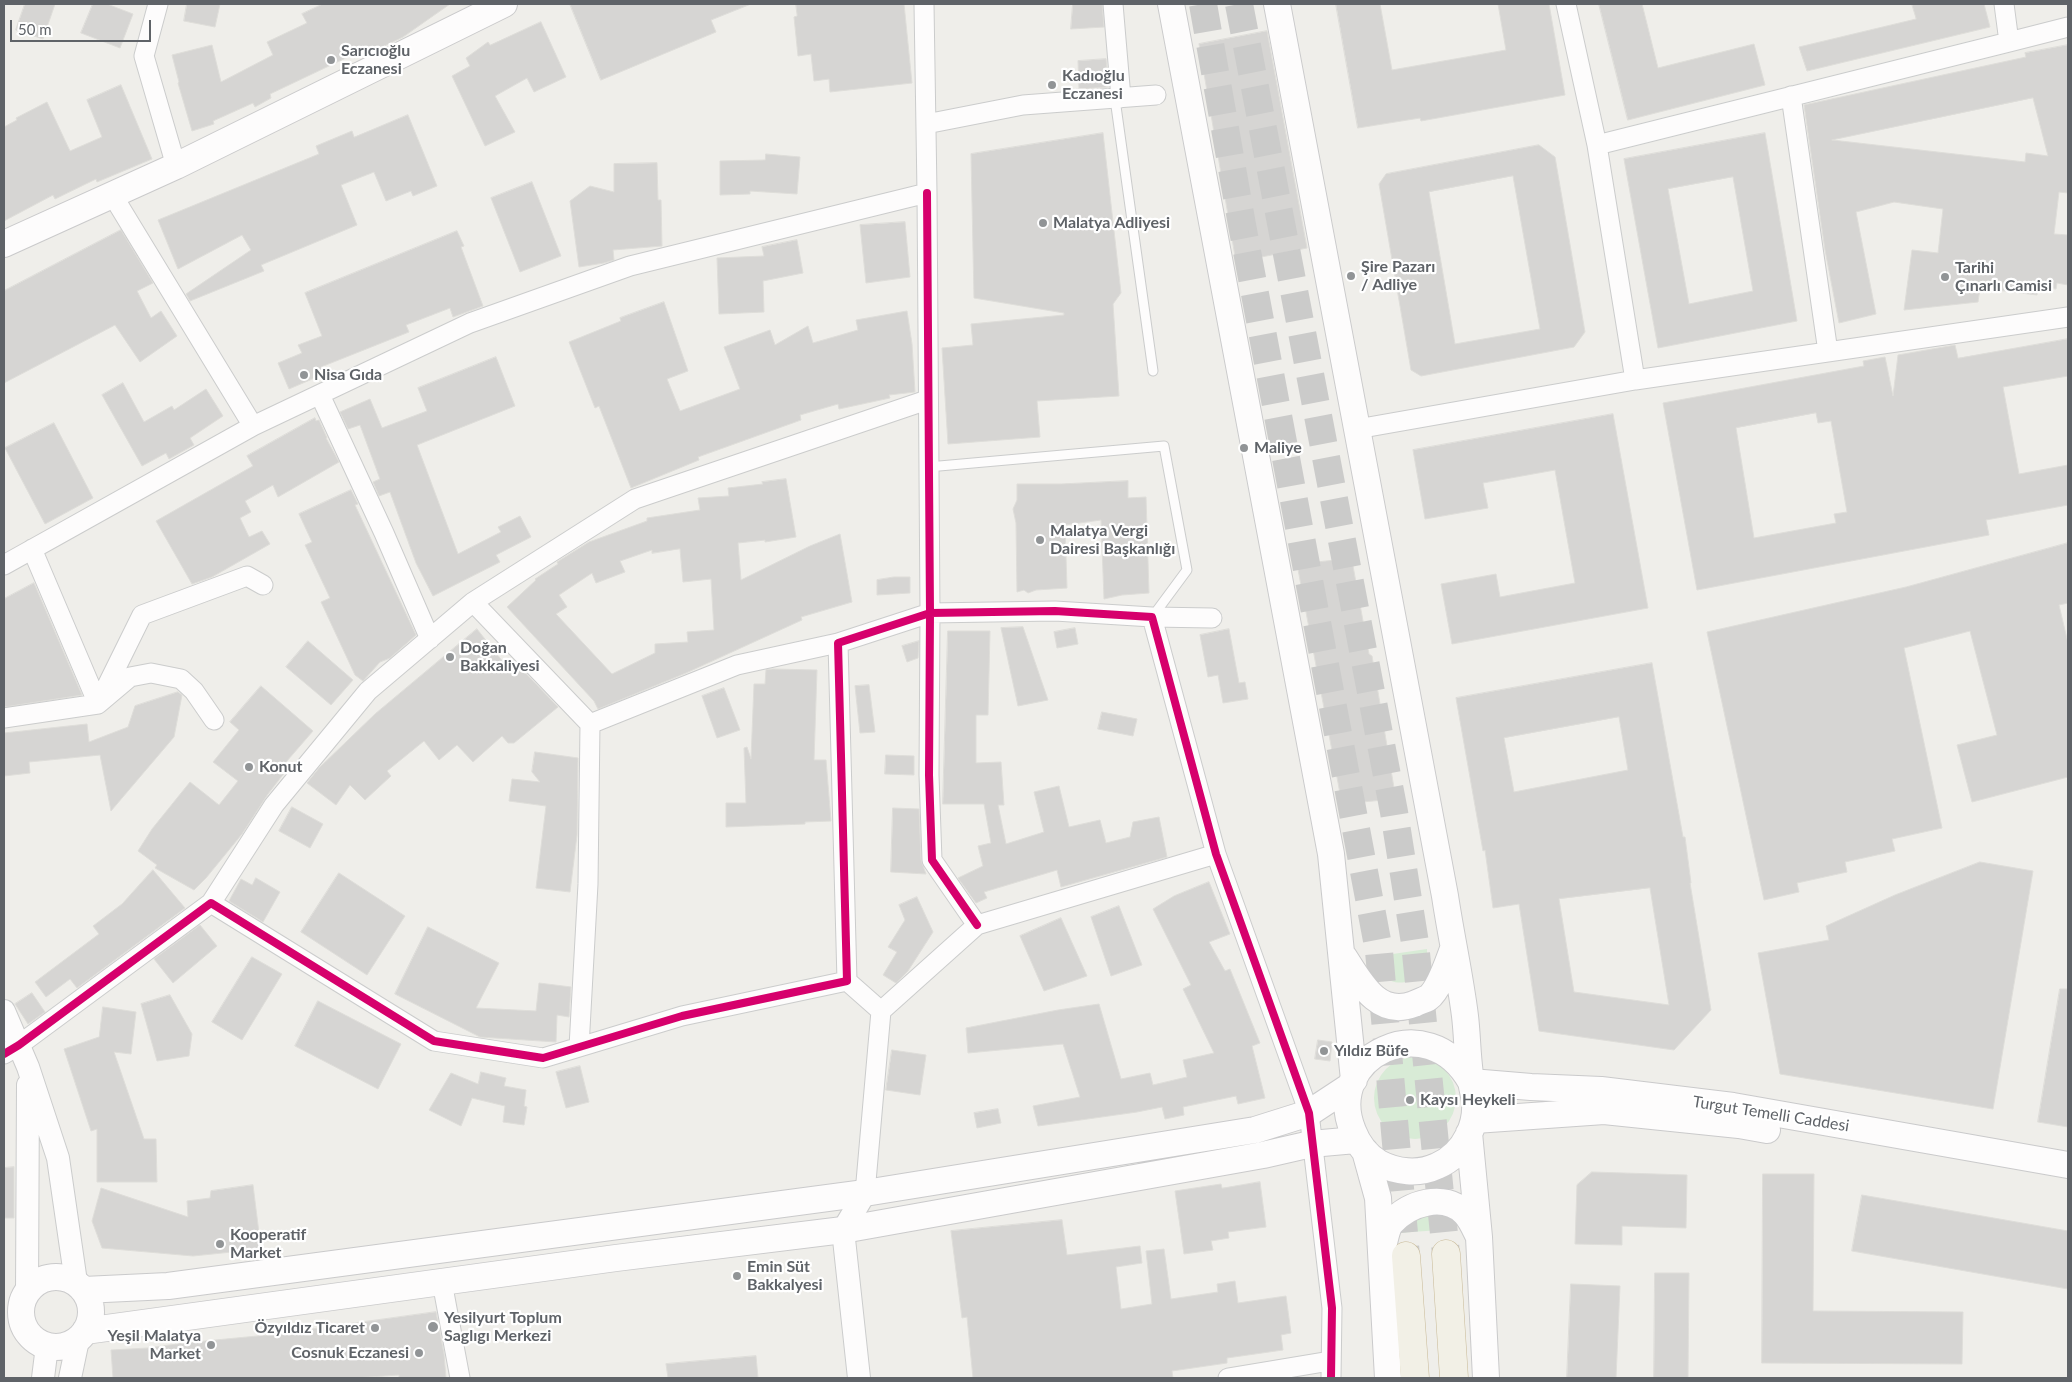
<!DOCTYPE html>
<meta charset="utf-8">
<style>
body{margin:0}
#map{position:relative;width:2072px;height:1382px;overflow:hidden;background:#efeeea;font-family:Lato,sans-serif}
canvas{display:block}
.frame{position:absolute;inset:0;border:5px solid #5f6368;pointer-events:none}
.scale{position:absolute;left:10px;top:20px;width:141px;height:22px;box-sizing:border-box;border:2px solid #5f6368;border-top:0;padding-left:6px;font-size:15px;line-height:18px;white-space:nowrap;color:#5f6368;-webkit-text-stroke:4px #fff;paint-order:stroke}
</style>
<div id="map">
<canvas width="2072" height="1382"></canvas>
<div class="frame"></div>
<div class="scale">50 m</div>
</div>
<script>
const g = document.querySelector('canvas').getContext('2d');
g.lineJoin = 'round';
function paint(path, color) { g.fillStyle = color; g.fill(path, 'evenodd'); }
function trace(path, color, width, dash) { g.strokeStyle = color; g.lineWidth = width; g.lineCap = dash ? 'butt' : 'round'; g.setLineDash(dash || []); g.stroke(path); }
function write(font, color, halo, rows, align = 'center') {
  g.font = font + ' Lato,sans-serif'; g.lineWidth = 4.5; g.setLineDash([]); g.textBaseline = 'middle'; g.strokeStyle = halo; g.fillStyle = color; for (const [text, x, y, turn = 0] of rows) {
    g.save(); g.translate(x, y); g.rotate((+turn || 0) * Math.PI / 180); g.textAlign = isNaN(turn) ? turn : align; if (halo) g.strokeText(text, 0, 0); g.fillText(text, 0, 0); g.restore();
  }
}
paint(new Path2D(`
 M 1427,949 C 1429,988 1382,996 1372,957 Z
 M1374 1098a41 41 0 1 1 82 0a41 41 0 1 1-82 0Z
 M 1420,1208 L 1447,1216 L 1455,1229 L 1397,1233 Z`), '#d8ebd6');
const building = new Path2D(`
 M 25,4 L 55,4 L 43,39 L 16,30 Z
 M 93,4 L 107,4 L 133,14 L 120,48 L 81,33 Z
 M 187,4 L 220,4 L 215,27 L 184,21 Z
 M 323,4 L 450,4 L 403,37 L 374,51 L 371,46 L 270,94 L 271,98 L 255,107 L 253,103 L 213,121 L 214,124 L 192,131 L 178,83 L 179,82 L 172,55 L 212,45 L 221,82 L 273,55 L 267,42 L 307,23 L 302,14 Z
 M 570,4 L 751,4 L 711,20 L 716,32 L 601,80 Z
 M 796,4 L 904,4 L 912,83 L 830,92 L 829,79 L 814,81 L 811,54 L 798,56 L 794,17 L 797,16 Z
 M 1073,4 L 1102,4 L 1104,27 L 1071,29 Z
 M 1336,4 L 1380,4 L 1392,70 L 1506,50 L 1498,4 L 1549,4 L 1565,95 L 1421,121 L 1420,118 L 1358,128 Z
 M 1599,4 L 1642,4 L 1658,68 L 1754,44 L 1765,85 L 1628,120 Z
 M 1912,4 L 1984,4 L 1990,27 L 1807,71 L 1799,47 L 1916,19 Z
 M 541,22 L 566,77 L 534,92 L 527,78 L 495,96 L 515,132 L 485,146 L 452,76 L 470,66 L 466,58 L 488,42 L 490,45 Z
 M 1267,31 L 1307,248 L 1236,262 L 1199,44 Z
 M 2068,45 L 2068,193 L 2059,192 L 2054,234 L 2068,235 L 2068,285 L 2057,283 L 2056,289 L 2038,287 L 2037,295 L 1980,288 L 1978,302 L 1904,310 L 1912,250 L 1938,253 L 1943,209 L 1894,202 L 1856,212 L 1876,314 L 1839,323 L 1825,250 L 1804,105 L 2026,57 L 2025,53 ZM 2033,98 L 2048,156 L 2026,153 L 2025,162 L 1832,140 Z
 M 1106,59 L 1109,87 L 1079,89 L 1078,61 Z
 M 121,85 L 152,159 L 97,182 L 96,179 L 55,199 L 53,195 L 4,221 L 4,127 L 17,120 L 16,118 L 47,102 L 70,151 L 102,137 L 87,100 Z
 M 408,115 L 437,186 L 413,196 L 411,191 L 386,201 L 374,172 L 341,185 L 357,225 L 261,265 L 264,271 L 190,301 L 186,294 L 251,250 L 242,235 L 178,269 L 158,220 L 319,154 L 316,146 L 352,131 L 354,137 Z
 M 1103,133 L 1121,293 L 1113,304 L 1119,396 L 1037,401 L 1040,437 L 948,444 L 942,348 L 973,345 L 971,324 L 1064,315 L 1064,313 L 974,298 L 971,154 Z
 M 1765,133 L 1797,321 L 1658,348 L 1624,159 ZM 1733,177 L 1753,291 L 1689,304 L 1668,189 Z
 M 1539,145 L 1555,157 L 1585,332 L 1574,347 L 1421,376 L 1411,370 L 1379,184 L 1386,174 ZM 1513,176 L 1540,329 L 1455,344 L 1429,192 Z
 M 766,154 L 800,157 L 797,194 L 750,191 L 750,194 L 720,195 L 720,161 L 765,160 Z
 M 657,163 L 658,200 L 661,200 L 662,246 L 613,250 L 614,260 L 604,263 L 579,267 L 570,201 L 590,186 L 614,192 L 614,164 Z
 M 532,182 L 561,256 L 520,272 L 491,198 Z
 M 905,222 L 910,277 L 866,283 L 860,225 Z
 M 121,230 L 153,283 L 137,291 L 151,318 L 161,311 L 177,336 L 140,362 L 115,325 L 4,383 L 4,291 Z
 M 457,231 L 464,246 L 461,247 L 483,306 L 453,317 L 450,308 L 406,325 L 409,332 L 321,367 L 324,374 L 289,389 L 278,363 L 302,353 L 298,345 L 322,336 L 305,293 Z
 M 797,240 L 803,273 L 763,281 L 764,312 L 719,314 L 717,258 L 764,256 L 762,247 Z
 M 664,302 L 688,371 L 667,379 L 680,411 L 740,389 L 724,347 L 770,330 L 775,345 L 808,326 L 813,343 L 858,330 L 856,320 L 907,311 L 912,344 L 915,392 L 889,395 L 890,398 L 839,409 L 838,404 L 800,415 L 801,420 L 698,457 L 699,460 L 631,488 L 599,406 L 595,408 L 569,342 L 621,321 L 620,318 Z
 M 2068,339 L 2068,376 L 2003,387 L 2019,474 L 2068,465 L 2068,505 L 1986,520 L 1989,535 L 1697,590 L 1663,403 L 1864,366 L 1863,361 L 1885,357 L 1893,396 L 1898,355 L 1955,345 L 1958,358 ZM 1816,413 L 1818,423 L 1831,421 L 1847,512 L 1834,514 L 1836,523 L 1754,538 L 1736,428 Z
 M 496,357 L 515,406 L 417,445 L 458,554 L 501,532 L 498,527 L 520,516 L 531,537 L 496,555 L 500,562 L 433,596 L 416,563 L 390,492 L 379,496 L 373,482 L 380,479 L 360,425 L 348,429 L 340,412 L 370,399 L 382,428 L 427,411 L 418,388 Z
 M 123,383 L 144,422 L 172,406 L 174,410 L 206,389 L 223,416 L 190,438 L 194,445 L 169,459 L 166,453 L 142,466 L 102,395 Z
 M 1613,414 L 1648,608 L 1452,644 L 1441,584 L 1496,574 L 1500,597 L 1575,583 L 1555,470 L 1483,483 L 1488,508 L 1425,519 L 1413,450 Z
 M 315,418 L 316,421 L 319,420 L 327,438 L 326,438 L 339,462 L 278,497 L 273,485 L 245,501 L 251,512 L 240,518 L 249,537 L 262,531 L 270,544 L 212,577 L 192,584 L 156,521 L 253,466 L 247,456 Z
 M 54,423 L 93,498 L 45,524 L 5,448 Z
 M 786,479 L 796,537 L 765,542 L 765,540 L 738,543 L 741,580 L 810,546 L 840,534 L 852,602 L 801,617 L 802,620 L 686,673 L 598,709 L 594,701 L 507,607 L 536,580 L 535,579 L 558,564 L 557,562 L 589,542 L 647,521 L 647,518 L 700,510 L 698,498 L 729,496 L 728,488 L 763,484 L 762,482 ZM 680,549 L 683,582 L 711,579 L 714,630 L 687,632 L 688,642 L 655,644 L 655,653 L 612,674 L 556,614 L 567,607 L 559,595 L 592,573 L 596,583 L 625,572 L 620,561 L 652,550 L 652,553 Z
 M 1128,481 L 1128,498 L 1146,497 L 1149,593 L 1122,595 L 1104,599 L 1101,520 L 1065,525 L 1067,588 L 1036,590 L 1028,593 L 1024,590 L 1017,592 L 1016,523 L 1013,509 L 1017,500 L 1017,484 L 1061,484 Z
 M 351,490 L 358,504 L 355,505 L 416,635 L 390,658 L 380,662 L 363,681 L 355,675 L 321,602 L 330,598 L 305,545 L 312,542 L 299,514 Z
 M 2068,543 L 2068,603 L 2059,605 L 2068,643 L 2068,777 L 1972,802 L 1957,745 L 1997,735 L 1970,631 L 1904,648 L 1942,828 L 1892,839 L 1895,851 L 1845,862 L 1847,872 L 1797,883 L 1799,892 L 1764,900 L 1707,632 L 1906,587 Z
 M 1351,555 L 1369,654 L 1372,656 L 1395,794 L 1383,800 L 1342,804 L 1297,564 L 1336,560 L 1335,557 Z
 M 894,577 L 910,577 L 910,593 L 877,595 L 877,580 Z
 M 34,583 L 82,695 L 4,707 L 4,599 Z
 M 1023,627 L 1048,700 L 1018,706 L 1001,628 Z
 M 1075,628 L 1078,644 L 1057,648 L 1054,632 Z
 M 477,629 L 507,667 L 514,661 L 558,707 L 514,743 L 508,743 L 502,736 L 473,762 L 457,745 L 439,760 L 424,741 L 387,771 L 391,776 L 365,800 L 350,785 L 336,805 L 307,783 L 319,768 L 375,714 Z
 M 1229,629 L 1239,683 L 1245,682 L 1248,699 L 1223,703 L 1218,675 L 1208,677 L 1200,635 Z
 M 948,631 L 990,631 L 988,715 L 976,715 L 976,763 L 1001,762 L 1004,805 L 998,805 L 1006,844 L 1044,832 L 1034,792 L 1059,786 L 1069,827 L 1100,820 L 1106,843 L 1130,837 L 1133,822 L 1159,817 L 1167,857 L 1061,887 L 1057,870 L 984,892 L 987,898 L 976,903 L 958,878 L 983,866 L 978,846 L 991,843 L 984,804 L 943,804 Z
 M 308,641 L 353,680 L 331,705 L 286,667 Z
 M 919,641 L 918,658 L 907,662 L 902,646 Z
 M 1652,663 L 1683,837 L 1685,837 L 1691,883 L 1690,883 L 1711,1010 L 1674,1050 L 1539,1031 L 1519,904 L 1493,908 L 1485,850 L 1483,851 L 1456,698 ZM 1619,717 L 1628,770 L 1514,792 L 1504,738 ZM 1650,888 L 1669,1005 L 1574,992 L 1559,899 Z
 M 773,669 L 817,670 L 814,760 L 826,760 L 831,821 L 805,822 L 805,824 L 726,827 L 726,803 L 746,803 L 744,748 L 747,747 L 751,759 L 754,684 L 765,684 L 766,670 Z
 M 869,685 L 875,732 L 860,733 L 855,686 Z
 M 261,686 L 313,731 L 280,769 L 285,772 L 268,794 L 242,834 L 206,878 L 194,890 L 155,868 L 157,865 L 138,851 L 152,829 L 190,782 L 219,805 L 238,781 L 213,762 L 239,730 L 230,722 Z
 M 724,688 L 740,730 L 717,738 L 702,696 Z
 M 178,692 L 182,695 L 174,737 L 111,811 L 100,755 L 29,762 L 30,773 L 4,776 L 4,733 L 87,724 L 89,742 L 128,727 L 135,706 Z
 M 1102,712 L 1137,719 L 1133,736 L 1098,729 Z
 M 535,752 L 578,758 L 577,835 L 570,892 L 536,888 L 546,806 L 509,801 L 512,779 L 540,782 L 532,772 Z
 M 886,755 L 914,756 L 914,775 L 885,774 Z
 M 292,807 L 323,824 L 310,848 L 279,831 Z
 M 893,808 L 919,809 L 921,860 L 926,874 L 891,872 Z
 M 1980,862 L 2033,871 L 1993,1109 L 1780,1074 L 1758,953 L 1829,940 L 1826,926 L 1895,895 Z
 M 153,870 L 185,908 L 77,988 L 70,979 L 46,997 L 35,982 L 99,934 L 93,926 L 122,904 Z
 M 339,873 L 405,916 L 367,975 L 301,932 Z
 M 256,878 L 280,892 L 263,922 L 229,901 L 241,879 L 252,885 Z
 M 1209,882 L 1230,934 L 1209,942 L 1225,971 L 1230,969 L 1260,1043 L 1252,1046 L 1265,1098 L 1238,1104 L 1236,1096 L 1183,1107 L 1184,1115 L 1165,1119 L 1162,1107 L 1137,1112 L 1038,1126 L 1033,1106 L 1080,1097 L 1063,1044 L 968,1053 L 966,1028 L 1058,1010 L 1099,1004 L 1121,1079 L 1150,1073 L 1153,1085 L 1187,1077 L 1183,1060 L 1214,1053 L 1183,989 L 1191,985 L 1153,909 L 1174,896 Z
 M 917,897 L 933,932 L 908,971 L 896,983 L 883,975 L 897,952 L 888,947 L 905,920 L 899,905 Z
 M 1119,906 L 1142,965 L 1111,976 L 1091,917 Z
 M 1061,918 L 1087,976 L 1044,991 L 1020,936 Z
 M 200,925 L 217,946 L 173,983 L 154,959 Z
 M 428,927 L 499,963 L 476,1008 L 536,1011 L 539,983 L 571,987 L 569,1017 L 557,1015 L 556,1042 L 480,1037 L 395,994 Z
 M 252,957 L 282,974 L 242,1040 L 212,1022 Z
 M 2060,989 L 2068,989 L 2068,1127 L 2038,1122 Z
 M 32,993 L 45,1012 L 28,1024 L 15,1004 Z
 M 170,995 L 192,1034 L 189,1056 L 157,1061 L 141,1004 Z
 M 318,1001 L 401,1044 L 378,1089 L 295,1046 Z
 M 103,1007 L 136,1012 L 131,1054 L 114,1052 L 144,1139 L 156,1139 L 157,1182 L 97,1182 L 97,1129 L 91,1131 L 64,1049 L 99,1037 Z
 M 1318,1040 L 1332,1042 L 1330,1061 L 1315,1059 Z
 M 892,1050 L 926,1055 L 920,1095 L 886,1090 Z
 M 580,1066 L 589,1102 L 566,1108 L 556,1072 Z
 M 481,1072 L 506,1078 L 504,1086 L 526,1090 L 524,1106 L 527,1107 L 524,1125 L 503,1122 L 505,1106 L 472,1098 L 461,1126 L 429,1110 L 451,1073 L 478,1084 Z
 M 998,1109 L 1001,1123 L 977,1128 L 974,1113 Z
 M 14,1167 L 14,1218 L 4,1218 L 4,1168 Z
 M 1592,1172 L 1687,1175 L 1686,1228 L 1622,1226 L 1622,1245 L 1575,1244 L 1577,1185 Z
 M 1763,1174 L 1814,1174 L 1813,1311 L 1963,1312 L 1962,1364 L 1762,1363 Z
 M 1260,1182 L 1266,1227 L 1228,1232 L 1229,1238 L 1211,1241 L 1213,1250 L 1184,1254 L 1175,1191 L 1221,1184 L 1222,1188 Z
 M 253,1185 L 261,1249 L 193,1256 L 102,1248 L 92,1221 L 101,1188 L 188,1217 L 187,1201 L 210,1198 L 211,1191 Z
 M 1862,1195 L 2068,1231 L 2068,1289 L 1852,1251 Z
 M 1062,1220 L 1067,1255 L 1140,1246 L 1142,1263 L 1116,1267 L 1121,1309 L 1152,1304 L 1146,1251 L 1164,1249 L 1171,1299 L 1218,1292 L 1217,1284 L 1235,1281 L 1238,1303 L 1286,1296 L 1291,1333 L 1281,1335 L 1283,1350 L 1227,1358 L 1227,1363 L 1172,1371 L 1173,1378 L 973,1378 L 967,1317 L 962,1318 L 951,1231 Z
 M 1655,1273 L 1689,1273 L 1688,1378 L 1654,1378 Z
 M 1571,1284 L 1620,1286 L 1616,1378 L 1567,1378 Z
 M 436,1312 L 444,1354 L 446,1378 L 399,1378 L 399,1375 L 354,1378 L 113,1378 L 111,1350 L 148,1348 L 184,1343 L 268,1335 Z
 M 756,1356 L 758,1378 L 668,1378 L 666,1364 Z`);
paint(building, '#d6d5d3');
trace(building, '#deddd9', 1);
trace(new Path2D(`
 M 1203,4 L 1242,225 L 1379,951 L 1406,1256
 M 1239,4 L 1394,812 L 1415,943 L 1446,1254`), '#cbcbca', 28, [28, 14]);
const service = new Path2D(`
 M 1115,99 L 1153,371
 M 928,467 L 1164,446 L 1187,570 L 1153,616`);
const minor = new Path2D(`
 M 158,4 L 144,56 L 176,166
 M 1113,4 L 1121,98
 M 1566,4 L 1597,145 L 1635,380
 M 2009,42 L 2068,27
 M 1791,96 L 1828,352
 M 926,124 L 1023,105 L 1156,95
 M 1597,145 L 2009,42 L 2004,4
 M 113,196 L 253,426
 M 320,395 L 384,533 L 430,639
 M 1357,429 L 1635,380 L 2068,317
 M 32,549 L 98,704
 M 4,565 L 253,426 L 470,323 L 630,266 L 927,193 L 924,4
 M 473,602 L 590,724 L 737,665 L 838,643
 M 1152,617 L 1212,618
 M 102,696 L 142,615 L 247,576 L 263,585
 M 4,718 L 98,704 L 130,677 L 151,673 L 181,679 L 194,691 L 214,720
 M 211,903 L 274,805 L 368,691 L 473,602 L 635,499 L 927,400
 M 977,925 L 932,860 L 929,775 L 930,613 L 1055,611 L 1152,617 L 1216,854 L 1309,1113 L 1332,1308 L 1331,1378
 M 847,981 L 881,1011
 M 579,1047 L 588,884 L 590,724
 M 4,1054 L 19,1045 L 211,903 L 434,1041 L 543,1058 L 682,1016 L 847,981 L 838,643 L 930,613 L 927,193
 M 865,1193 L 881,1011 L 977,925 L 1216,854
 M 442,1282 L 460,1378
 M 1228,1378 L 1330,1361`);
const tertiary = new Path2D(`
 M 4,1011 L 28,1067 L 58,1158 L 76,1282
 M 27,1292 L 28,1085
 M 43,1378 L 47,1346
 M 70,1378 L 78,1340
 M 859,1378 L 843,1230 L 865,1193`);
const secondary = new Path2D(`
 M 1171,4 L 1331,854 L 1354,1080
 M 1277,4 L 1445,896 C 1451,936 1460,976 1465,1016 C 1468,1041 1467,1067 1473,1091 C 1481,1121 1465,1154 1437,1166 C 1418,1175 1396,1172 1379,1163 C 1367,1156 1358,1144 1353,1131 C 1322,1057 1428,1004 1471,1082
 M 4,244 L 176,166 L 504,4
 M 1344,957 C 1360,982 1378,1018 1414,1004 C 1418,1002 1424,1000 1428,998 C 1439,990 1448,962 1453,949
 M 1471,1082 L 1531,1087 L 1601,1090 L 1733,1106 L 2068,1165
 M 1475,1120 L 1604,1111 L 1739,1125 L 1767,1130
 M 1469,1133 L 1479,1237 L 1486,1378
 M 1365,1151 L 1378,1198 L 1388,1378
 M 1382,1249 C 1385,1242 1386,1229 1391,1223 C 1409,1203 1444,1192 1465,1213 C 1471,1219 1475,1229 1479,1237
 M21 1312a35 35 0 1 1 70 0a35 35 0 1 1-70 0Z
 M 84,1290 L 168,1286 L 865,1193 L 1255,1130 L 1309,1113 L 1350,1086
 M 85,1331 L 616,1258 L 843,1230 L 1263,1155 L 1311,1144 L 1356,1140`);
const trunk = new Path2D(`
 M 1446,1254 L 1454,1378
 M 1406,1256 L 1415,1378`);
trace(service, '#cbcccc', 11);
trace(minor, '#cbcccc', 21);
trace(tertiary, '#cbcccc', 24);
trace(secondary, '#cacacb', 28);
trace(trunk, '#c8b996', 29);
trace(service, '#fdfcfc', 9);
trace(minor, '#fdfcfc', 19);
trace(tertiary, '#fdfcfc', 22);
trace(secondary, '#fdfcfc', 26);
trace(trunk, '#f2f0e6', 28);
trace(new Path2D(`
 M 977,925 L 932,860 L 929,775 L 930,613 L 1055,611 L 1152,617 L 1216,854 L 1309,1113 L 1332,1308 L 1331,1378
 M 4,1054 L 19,1045 L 211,903 L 434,1041 L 543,1058 L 682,1016 L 847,981 L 838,643 L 930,613 L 927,193`), '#d6006c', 8);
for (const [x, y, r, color] of [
 [331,60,5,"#919496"],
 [1052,85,5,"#919496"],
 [1043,223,5,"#919496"],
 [1351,276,5,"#919496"],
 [1945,277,5,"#919496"],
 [304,375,5,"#919496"],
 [1244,448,5,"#919496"],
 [1040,540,5,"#919496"],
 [450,657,5,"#919496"],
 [249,767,5,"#919496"],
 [1324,1051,5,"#919496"],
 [1410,1100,5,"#919496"],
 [220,1244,5,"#919496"],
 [737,1276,5,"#919496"],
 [433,1327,6,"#919496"],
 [375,1328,5,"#919496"],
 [211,1345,5,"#919496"],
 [419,1353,5,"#919496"]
]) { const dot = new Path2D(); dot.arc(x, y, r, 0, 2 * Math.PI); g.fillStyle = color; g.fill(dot); trace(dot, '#fff', 2); }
write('bold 16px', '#5f6368', '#fff', [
 ["Sarıcıoğlu",341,51],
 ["Eczanesi",341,69],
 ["Kadıoğlu",1062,76],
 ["Eczanesi",1062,94],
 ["Malatya Adliyesi",1053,223],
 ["Şire Pazarı",1361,267],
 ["/ Adliye",1361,285],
 ["Tarihi",1955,268],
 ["Çınarlı Camisi",1955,286],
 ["Nisa Gıda",314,375],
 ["Maliye",1254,448],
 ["Malatya Vergi",1050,531],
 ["Dairesi Başkanlığı",1050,549],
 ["Doğan",460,648],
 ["Bakkaliyesi",460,666],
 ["Konut",259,767],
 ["Yıldız Büfe",1334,1051],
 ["Kaysı Heykeli",1420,1100],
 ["Kooperatif",230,1235],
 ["Market",230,1253],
 ["Emin Süt",747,1267],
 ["Bakkalyesi",747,1285],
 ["Yesilyurt Toplum",444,1318],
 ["Saglıgı Merkezi",444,1336],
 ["Özyıldız Ticaret",365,1328,"right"],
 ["Yeşil Malatya",201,1336,"right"],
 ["Market",201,1354,"right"],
 ["Cosnuk Eczanesi",409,1353,"right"]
], 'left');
write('16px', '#5f6368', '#fff', [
 ["Turgut Temelli Caddesi",1771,1114,9]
]);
</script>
